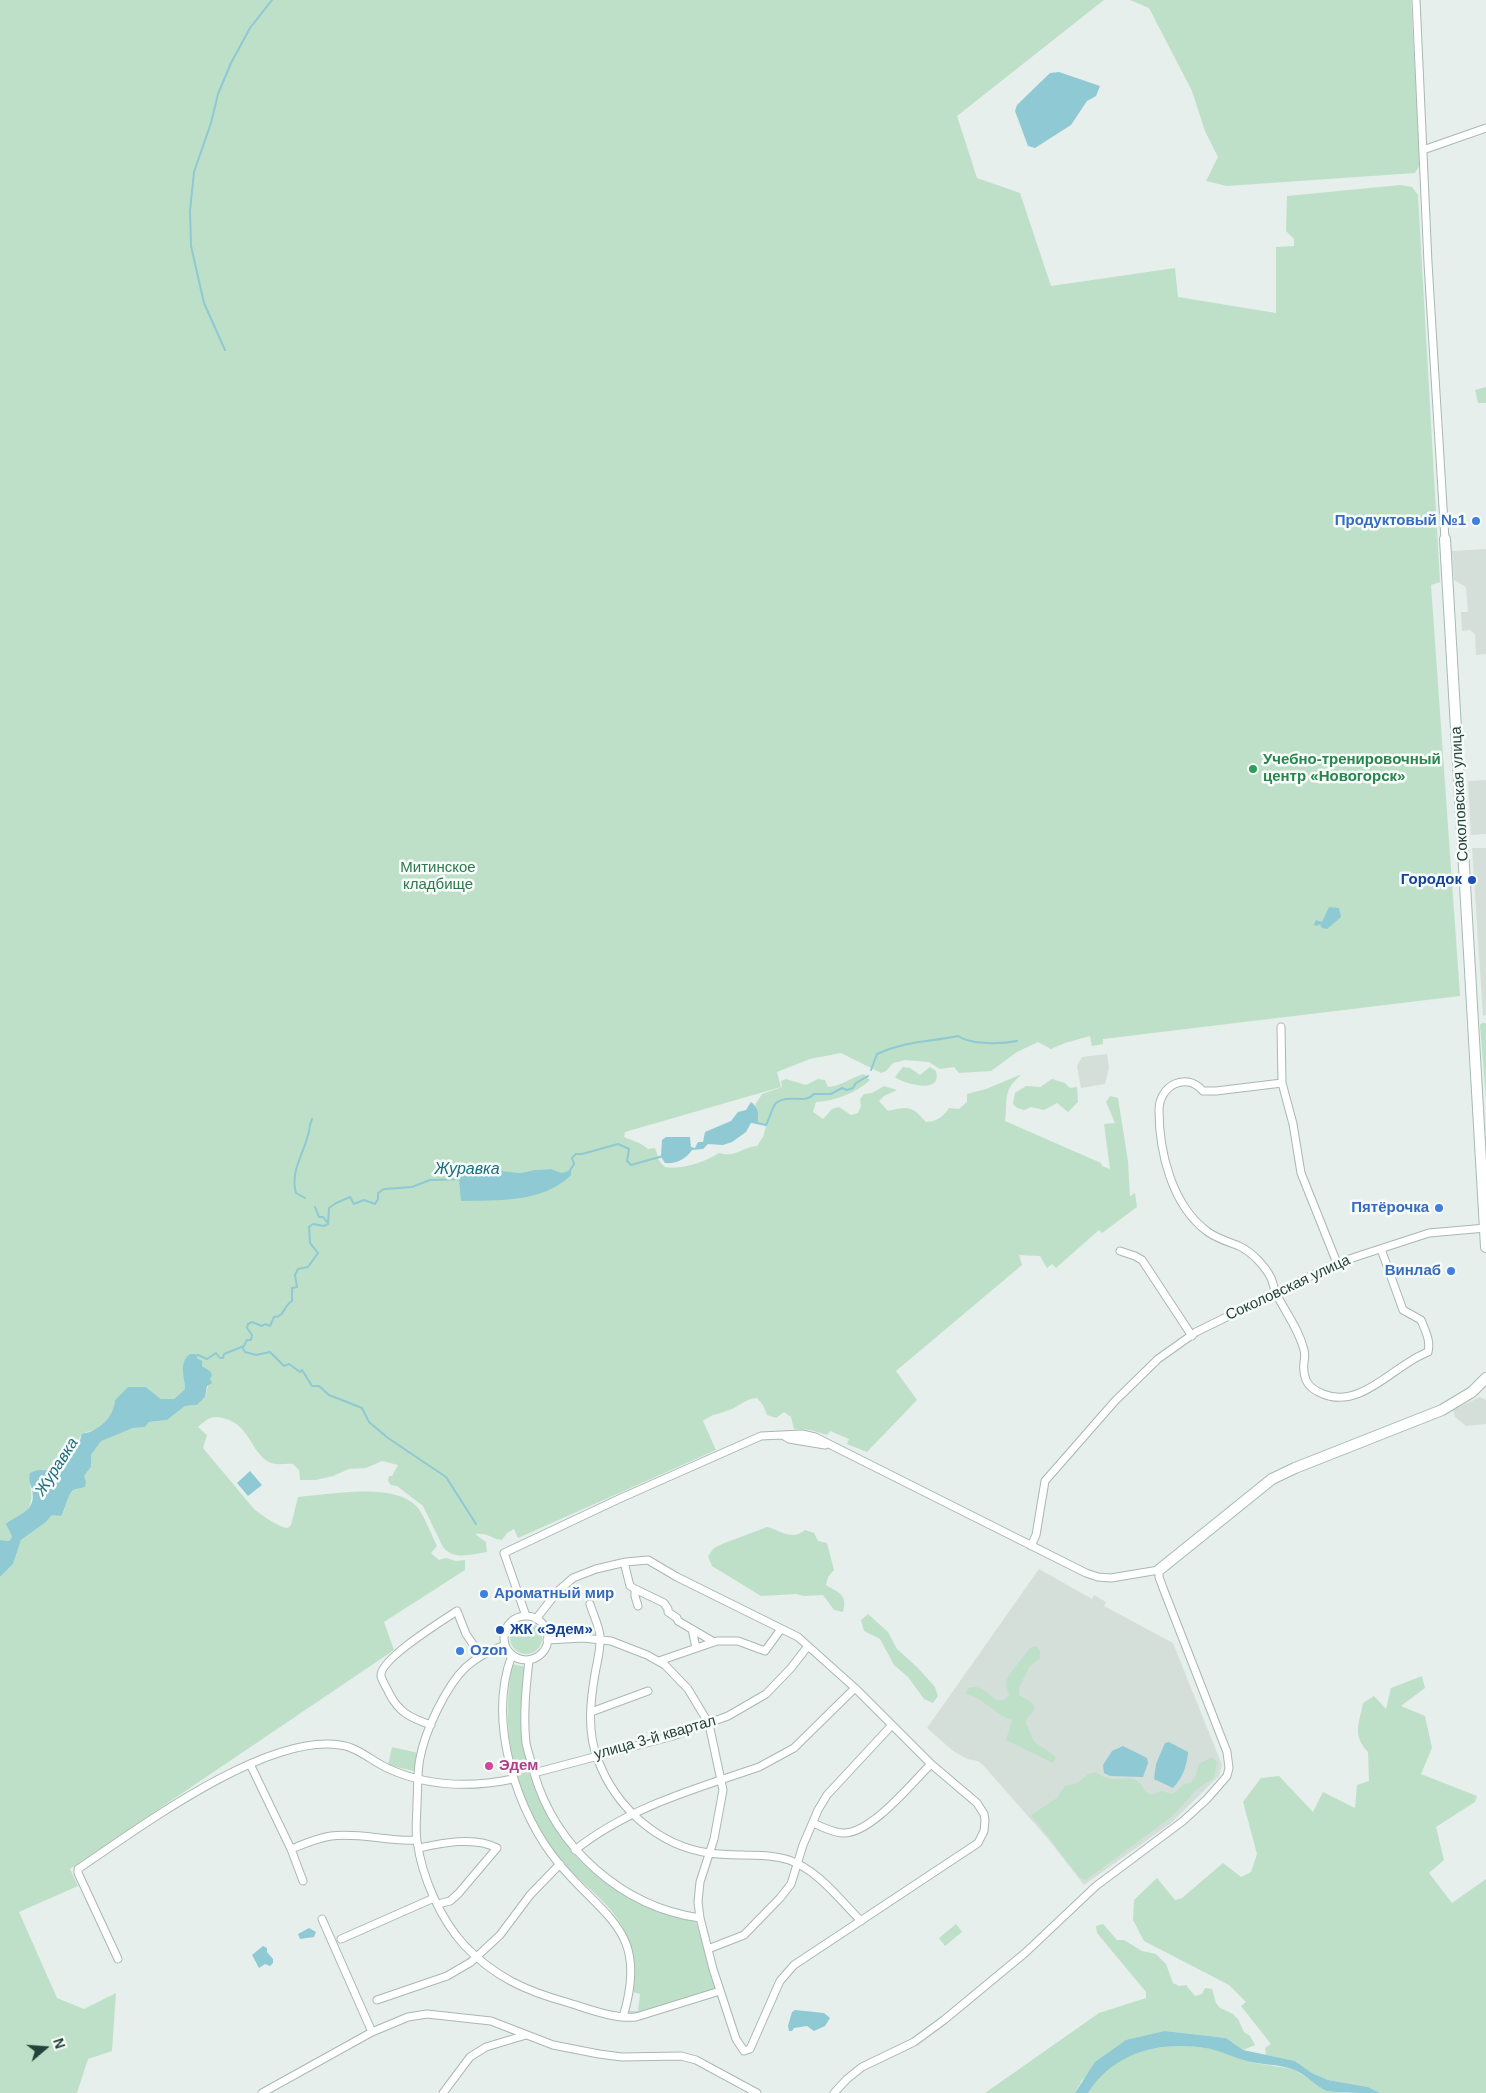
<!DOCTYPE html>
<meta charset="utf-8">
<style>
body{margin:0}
#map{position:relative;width:1486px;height:2093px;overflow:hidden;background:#e6efeb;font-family:Arial,sans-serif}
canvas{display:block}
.north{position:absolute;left:20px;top:2023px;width:50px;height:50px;-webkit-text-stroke:4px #f7fbf9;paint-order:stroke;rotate:72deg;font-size:14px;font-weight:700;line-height:20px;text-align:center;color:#24423a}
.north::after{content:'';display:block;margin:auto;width:18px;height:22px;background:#24423a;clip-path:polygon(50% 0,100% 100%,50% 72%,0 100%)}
</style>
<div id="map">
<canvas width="1486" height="2093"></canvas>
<div class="north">N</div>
</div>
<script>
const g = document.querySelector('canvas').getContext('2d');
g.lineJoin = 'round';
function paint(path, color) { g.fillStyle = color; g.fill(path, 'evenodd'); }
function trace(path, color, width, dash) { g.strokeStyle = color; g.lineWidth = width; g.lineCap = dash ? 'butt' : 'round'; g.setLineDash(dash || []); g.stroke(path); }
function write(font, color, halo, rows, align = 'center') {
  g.font = font + ' Arial,sans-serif'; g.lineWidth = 5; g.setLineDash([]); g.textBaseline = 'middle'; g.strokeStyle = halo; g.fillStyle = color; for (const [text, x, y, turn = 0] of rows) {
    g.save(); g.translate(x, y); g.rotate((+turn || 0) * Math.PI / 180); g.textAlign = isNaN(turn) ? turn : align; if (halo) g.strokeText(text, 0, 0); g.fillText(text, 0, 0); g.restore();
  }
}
paint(new Path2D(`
 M 1486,549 L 1486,654 L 1476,655 L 1475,634 L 1470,630 L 1462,631 L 1461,612 L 1468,612 L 1466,587 L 1454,580 L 1452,551 Z
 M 1486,780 L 1486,834 L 1471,835 L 1468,781 Z
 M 1472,848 L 1486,848 L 1486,1015 L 1483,1016 Z
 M 1107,1054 L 1109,1068 L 1105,1084 L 1081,1088 L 1077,1066 L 1082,1057 Z
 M 1480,1397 L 1486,1400 L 1486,1424 L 1466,1426 L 1455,1417 L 1453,1410 Z
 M 1039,1569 L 1092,1599 L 1094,1595 L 1106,1602 L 1104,1606 L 1173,1643 L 1222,1765 L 1219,1776 L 1171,1823 L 1084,1885 L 1048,1839 L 983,1765 L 978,1761 L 967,1759 L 953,1751 L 927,1728 Z`), '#d4dfda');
paint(new Path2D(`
 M 0,0 L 1104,0 L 957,116 L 977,178 L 1020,193 L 1051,286 L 1175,268 L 1178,297 L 1276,313 L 1276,247 L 1294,246 L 1294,239 L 1286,231 L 1287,196 L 1400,185 L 1412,187 L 1418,195 L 1440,582 L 1431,585 L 1460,996 L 1103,1039 L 1103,1044 L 1092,1046 L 1090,1036 L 1065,1043 L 1051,1049 L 1038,1042 L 1017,1052 L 991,1071 L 959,1073 L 954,1067 L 940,1069 L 929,1062 L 905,1060 L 893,1063 L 886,1071 L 881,1073 L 841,1053 L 810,1059 L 777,1072 L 781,1087 L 625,1132 L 624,1137 C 632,1141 641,1142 648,1149 L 655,1148 L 660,1162 L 665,1167 C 682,1170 705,1162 719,1153 C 737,1158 741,1147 757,1146 L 763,1137 L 766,1126 L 757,1124 L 759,1117 L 755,1105 L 762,1094 L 782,1087 L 781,1081 L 786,1079 L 806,1085 L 818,1079 L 825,1080 L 828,1087 C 842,1086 851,1077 864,1074 L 870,1080 C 856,1093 835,1101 816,1102 L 813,1112 L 823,1119 L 832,1109 L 839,1107 L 851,1115 L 858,1113 L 861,1106 L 860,1099 L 864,1094 L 872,1093 L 884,1086 L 897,1090 L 884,1096 L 879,1101 L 888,1111 C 908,1106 912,1106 926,1122 C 938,1121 943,1117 949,1108 L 959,1109 L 967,1102 L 967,1094 L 986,1089 L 1022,1074 C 1002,1091 1008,1098 1005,1121 L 1101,1163 L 1102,1166 L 1110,1169 L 1104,1124 L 1115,1123 L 1106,1102 L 1110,1096 L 1118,1098 L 1128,1161 L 1130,1196 L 1135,1193 L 1137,1207 L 1102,1233 L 1099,1230 L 1056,1268 L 1052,1264 L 1047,1268 L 1040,1256 L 1019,1255 L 1022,1265 L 896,1371 L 917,1400 L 867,1452 L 847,1444 L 849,1439 L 830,1431 L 827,1435 L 811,1430 L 794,1429 L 791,1417 L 784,1412 L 776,1418 L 767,1415 L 763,1405 L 757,1398 C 746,1399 742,1404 732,1409 C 721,1414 712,1413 703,1421 L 716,1450 L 518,1538 L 514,1529 L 507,1533 L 502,1540 C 492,1539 487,1532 475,1534 L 486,1542 L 487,1552 C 471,1554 454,1561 443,1547 L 423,1506 L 397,1486 L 391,1485 L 388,1481 L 389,1476 L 392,1476 L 398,1465 L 382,1461 L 366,1468 L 349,1469 L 333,1476 L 316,1480 L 300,1480 L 299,1470 L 293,1464 C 285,1463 276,1466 269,1462 C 251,1452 250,1428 229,1420 C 213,1415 211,1416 198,1427 L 207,1435 L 203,1448 L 254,1509 C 261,1515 280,1528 288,1528 L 291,1525 L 298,1497 C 329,1495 396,1481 418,1508 C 426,1519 431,1534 437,1546 L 431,1553 L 439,1560 L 446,1558 L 456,1561 L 465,1560 L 465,1570 L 384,1622 L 394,1650 L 70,1869 L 78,1886 L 19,1912 L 57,1998 L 84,2009 L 116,1993 L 112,2051 L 88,2059 L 77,2093 L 0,2093 L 0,1577 L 13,1564 L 21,1540 L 46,1522 L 52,1515 L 64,1511 L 66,1500 L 73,1490 L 79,1489 L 84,1476 L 91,1467 L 91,1455 L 101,1440 L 133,1428 L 145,1427 L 149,1422 L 167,1420 L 185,1406 L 197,1405 L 205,1397 L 210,1379 L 210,1371 L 202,1366 L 195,1354 L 190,1354 C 180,1366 185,1374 185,1389 L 174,1399 L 161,1399 L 146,1387 L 132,1388 L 115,1400 L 114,1409 L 110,1417 L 96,1430 L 86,1432 L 79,1438 L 79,1443 L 70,1451 L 65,1469 L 43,1469 L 29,1477 C 33,1500 35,1511 10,1521 L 8,1529 L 12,1537 L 9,1541 L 0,1540 ZM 461,1168 L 520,1173 L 535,1170 L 551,1169 L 562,1173 L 459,1179 Z
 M 1130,0 L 1411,0 L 1420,165 L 1415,173 L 1227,186 L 1206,181 L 1218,157 L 1205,131 L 1192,91 L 1149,8 Z
 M 1486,387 L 1486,403 L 1478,403 L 1475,390 Z
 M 1482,1023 L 1486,1023 L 1486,1099 L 1480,1025 Z
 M 903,1067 L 910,1068 L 920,1075 L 930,1067 L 936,1071 C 943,1095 904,1084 895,1077 Z
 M 1052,1079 L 1065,1083 L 1070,1088 L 1077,1087 L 1078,1102 L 1068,1112 L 1057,1103 L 1044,1110 L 1031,1107 L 1024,1110 L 1017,1108 L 1013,1104 L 1015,1093 L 1026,1086 L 1040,1087 Z
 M 767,1527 C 782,1531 792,1541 805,1530 L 814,1533 L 818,1541 L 827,1543 L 834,1570 L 828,1577 L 826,1585 C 839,1593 848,1594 843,1612 L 834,1610 L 823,1595 L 804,1596 L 796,1594 L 761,1596 L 712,1566 L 708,1556 L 714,1548 L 722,1544 Z
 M 868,1614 L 888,1632 L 897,1649 L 917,1667 L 935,1687 L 938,1696 L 933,1703 L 924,1699 L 908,1677 L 894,1665 L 880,1639 L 864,1631 L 861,1620 Z
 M510 1638a16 16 0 1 1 32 0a16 16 0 1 1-32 0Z
 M 1036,1646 L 1040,1651 L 1040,1658 L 1029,1667 L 1019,1688 L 1019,1695 L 1031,1702 L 1035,1707 L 1032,1713 L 1027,1718 L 1026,1724 C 1030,1730 1031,1739 1036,1743 C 1043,1748 1050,1751 1056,1758 L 1053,1763 L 1006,1740 L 1012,1720 C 996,1716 983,1697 965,1694 L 968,1688 C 980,1684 987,1692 996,1700 L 1004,1700 L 1009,1695 C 1008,1691 1006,1687 1006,1683 C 1006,1676 1025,1656 1030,1648 Z
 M 512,1664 L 526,1667 C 513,1756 541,1844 621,1893 C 645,1907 670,1915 696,1922 L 717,1988 L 635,2015 L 628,2014 L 629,2011 L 638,2011 L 640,1994 L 632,1992 C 631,1977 633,1958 629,1943 C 622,1914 592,1892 572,1872 C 516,1815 499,1741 512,1664 Z
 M 1422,1676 L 1425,1688 L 1401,1706 L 1425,1716 L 1432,1748 L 1421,1774 L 1477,1796 L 1475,1802 L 1436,1827 L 1444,1860 L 1429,1873 L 1452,1903 L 1486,1879 L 1486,2093 L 1380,2093 L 1368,2087 L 1328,2080 L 1312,2073 L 1295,2061 L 1266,2055 L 1265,2048 L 1271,2044 L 1241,2006 L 1246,2002 L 1229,1985 L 1144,1941 L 1133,1920 L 1134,1900 L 1157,1878 L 1175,1900 L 1182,1898 L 1223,1863 L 1241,1877 L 1251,1872 L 1257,1854 L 1243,1802 L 1261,1778 L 1279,1776 L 1313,1812 L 1323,1792 L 1355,1808 L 1357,1785 L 1369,1781 L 1368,1752 C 1352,1735 1359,1724 1363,1703 L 1374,1696 L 1386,1709 L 1391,1688 Z
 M 392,1747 L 418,1753 L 414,1771 L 388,1765 Z
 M 1212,1757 L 1217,1762 L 1214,1778 L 1197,1789 L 1174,1815 L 1086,1880 L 1080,1878 L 1031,1815 L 1057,1798 L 1065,1786 L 1078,1783 L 1088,1774 L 1095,1772 C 1115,1786 1121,1774 1136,1780 C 1146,1784 1142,1801 1161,1791 L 1173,1794 L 1184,1784 L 1191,1783 L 1195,1777 L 1199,1764 Z
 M 956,1924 L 962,1932 L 945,1946 L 939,1938 Z
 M 1103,1924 L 1117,1940 L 1124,1940 L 1142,1951 L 1156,1954 L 1166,1964 L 1173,1983 L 1179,1986 L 1186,1985 L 1195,1996 L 1202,1994 L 1205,1988 L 1212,1989 L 1216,2003 L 1220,2008 L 1233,2014 L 1238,2019 L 1244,2032 L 1250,2036 L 1255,2045 L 1243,2050 L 1226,2038 L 1165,2031 L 1082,2080 L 1075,2093 L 985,2093 L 1099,2013 L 1146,1998 L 1146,1992 L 1097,1933 L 1096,1926 Z
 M 1182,2045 L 1213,2049 L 1255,2063 L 1293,2069 L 1328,2091 L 1346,2093 L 1088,2093 C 1112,2055 1140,2049 1182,2045 Z`), '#bfe0c8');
paint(new Path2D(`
 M 1059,72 L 1100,86 L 1096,96 L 1087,101 L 1071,125 L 1035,148 L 1028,146 L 1015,111 L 1017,105 L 1050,73 Z
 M 1329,907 L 1339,908 L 1341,917 L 1327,929 L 1322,928 L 1320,924 L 1317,926 L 1314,925 L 1316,920 L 1322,922 Z
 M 751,1102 C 758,1107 760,1116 757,1124 L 751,1123 L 746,1132 L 732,1142 L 723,1145 L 708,1144 L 703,1149 L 692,1150 C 686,1159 676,1164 665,1163 L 661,1157 L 662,1140 L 666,1137 L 690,1137 L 691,1147 L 695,1148 L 698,1142 L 703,1142 L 705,1132 L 731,1121 L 738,1112 L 746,1110 Z
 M 461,1167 L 520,1173 L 535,1170 L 551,1169 L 562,1173 L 571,1170 L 571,1175 C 543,1203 498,1200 461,1201 L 459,1179 Z
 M 190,1354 L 195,1354 L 198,1359 L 202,1361 L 202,1366 L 210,1371 L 212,1375 L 210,1379 L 212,1383 L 207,1386 L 205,1397 L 197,1405 L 185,1406 L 167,1420 L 149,1422 L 145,1427 L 133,1428 L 101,1441 L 91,1455 L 91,1467 L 84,1476 L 86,1482 L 85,1487 L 73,1490 C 66,1498 66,1508 61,1516 L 52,1515 L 46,1522 L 21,1540 L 13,1564 L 0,1577 L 0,1540 L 9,1541 L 12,1537 L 6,1524 C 19,1513 37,1512 32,1489 C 30,1483 28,1479 30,1473 C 39,1468 47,1471 56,1468 L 60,1470 L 65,1469 L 70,1451 L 79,1443 L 82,1434 C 86,1432 90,1433 94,1430 C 106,1423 114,1414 115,1400 L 128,1387 L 146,1387 L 161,1399 L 174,1399 L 185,1389 C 185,1377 178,1363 190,1354 Z
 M 250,1471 L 262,1485 L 248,1496 L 237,1483 Z
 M 1169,1742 L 1188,1752 C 1187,1767 1182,1778 1173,1788 L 1154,1779 L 1156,1764 L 1165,1743 Z
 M 1123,1746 L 1147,1758 L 1148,1763 L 1143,1777 L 1110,1776 L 1104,1773 L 1103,1765 L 1112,1751 Z
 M 309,1928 L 316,1932 L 314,1937 L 300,1939 L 298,1934 Z
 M 263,1946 L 267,1948 L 267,1952 L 273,1959 L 273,1963 L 270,1966 L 265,1964 L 259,1968 L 252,1955 Z
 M 795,2010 L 824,2013 L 830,2018 L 825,2026 L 814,2031 L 807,2026 L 794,2028 L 792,2031 L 789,2031 L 788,2026 L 792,2012 Z
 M 1165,2031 L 1226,2038 L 1243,2050 L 1295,2061 L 1312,2073 L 1328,2080 L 1368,2087 L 1380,2093 C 1364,2093 1343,2093 1327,2091 C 1315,2086 1305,2073 1292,2069 C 1278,2064 1262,2065 1247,2061 C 1235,2058 1223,2052 1211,2049 C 1164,2040 1115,2050 1088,2093 L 1075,2093 L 1095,2062 L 1126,2040 Z`), '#8ec9d4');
trace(new Path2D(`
 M 225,350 L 204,303 L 191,246 L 190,211 L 194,172 L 211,123 L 218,94 L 231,63 L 250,28 L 272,0
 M 871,1070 L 877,1054 C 905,1041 929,1042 958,1036 C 971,1045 1001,1044 1017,1041
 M 757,1123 L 766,1125 C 769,1120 772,1107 776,1103 C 789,1093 804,1105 814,1094 L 831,1094 L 842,1088 L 847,1090 L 853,1088 L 856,1083 L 868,1076
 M 569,1172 L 574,1164 L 572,1158 L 576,1154 L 582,1154 L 618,1144 L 629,1149 L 627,1161 L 631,1165 L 663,1156
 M 305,1198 L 296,1193 C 290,1172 303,1155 308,1135 C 310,1130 309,1125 312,1119
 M 315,1207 L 319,1217 L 323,1217 L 327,1222
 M 242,1347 L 245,1352 L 256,1355 L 270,1352 L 284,1366 L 289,1364 L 300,1372 L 302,1370 L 312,1386 L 319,1386 L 329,1395 L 362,1408 L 369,1422 L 388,1438 L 446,1477 L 476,1524
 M 194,1356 L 198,1355 L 207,1359 L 216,1353 L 220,1358 L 223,1358 L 224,1354 L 244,1346 L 247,1340 L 251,1340 L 252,1335 L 247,1328 L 248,1324 L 252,1322 L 262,1326 L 265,1324 L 270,1326 L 274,1317 C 285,1317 283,1306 292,1301 L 292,1288 L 297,1287 L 295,1275 L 298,1269 L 308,1267 L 318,1253 L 310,1243 L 309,1227 L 313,1224 L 324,1226 L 328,1224 L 329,1208 L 336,1203 L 350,1197 L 354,1204 L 364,1200 L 375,1204 L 378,1199 L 378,1193 L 384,1189 L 412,1187 L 430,1180 L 462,1179`), '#8ec9d4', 2);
const street = new Path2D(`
 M 1416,0 L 1428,263 L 1445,539
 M 1423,150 L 1486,128
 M 1281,1027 L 1282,1083 L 1293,1124 L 1301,1173 L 1337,1263
 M 1282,1083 L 1216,1091 L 1203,1091 C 1186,1071 1159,1086 1159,1110 C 1159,1152 1172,1206 1208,1232 C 1218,1239 1229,1242 1239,1246 C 1252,1252 1265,1266 1271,1278 C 1273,1283 1274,1288 1276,1293 C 1285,1312 1299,1329 1304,1350 C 1307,1360 1300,1365 1306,1380 C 1309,1387 1315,1391 1323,1394 C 1361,1410 1395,1364 1428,1352 C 1431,1341 1425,1330 1421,1320 L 1403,1310 L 1381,1249
 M 1120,1251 L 1135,1256 L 1142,1260 L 1192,1336
 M 784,1436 L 789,1439 L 825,1445
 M 1031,1546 L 1036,1535 L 1045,1481 L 1115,1401 L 1158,1359 L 1196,1332 L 1337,1263 L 1429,1233 L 1486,1228
 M 625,1566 L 630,1586 L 635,1589
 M 590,1604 C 593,1614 599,1626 600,1636 C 601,1649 597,1662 595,1674 C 590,1703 587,1732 598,1760 C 616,1808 659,1846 709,1853 C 735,1857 764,1852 789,1860 C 818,1870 840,1900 861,1921
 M 638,1606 L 635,1596 L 635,1589 L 664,1603 L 668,1609 L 668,1612 L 677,1618 L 678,1621 L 714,1642
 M 526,1616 L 504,1553 L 621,1498 L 761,1436 L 802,1434 L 815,1437 L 1086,1573 L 1098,1577 L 1111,1578 L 1159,1570 L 1159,1577 L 1163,1588 L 1227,1752 L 1229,1768 L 1227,1776 L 1207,1799 L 1183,1821 L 1096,1886 L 1025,1953 L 944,2020 L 914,2042 L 862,2067 L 847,2079 L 834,2093
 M504 1638a22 22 0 1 1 44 0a22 22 0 1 1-44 0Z
 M 536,1619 L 557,1592 L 573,1578 L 596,1569 L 626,1562 L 648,1560 L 677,1577 L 798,1637 L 855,1688 L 931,1764 L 977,1803 L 984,1814 L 985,1820 L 984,1831 L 978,1843 L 794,1965 L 780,1981 L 750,2049 L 744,2051 L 736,2039 L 713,1969 L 700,1918 L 698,1902 L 700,1882 L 714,1839 L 723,1790 L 709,1724 L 688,1689 L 665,1665 L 647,1655 L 611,1641 L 583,1638 L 547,1640
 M 692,1629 L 696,1648
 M 505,1645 C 491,1650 477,1657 466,1667 C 446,1686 425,1731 420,1758 C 417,1772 418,1788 417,1803 C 417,1815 415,1829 417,1841 C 422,1877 440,1919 465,1946 C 495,1977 526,1991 566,2002 C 589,2009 613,2019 636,2017 L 720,1991
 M 512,1655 C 487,1721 516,1813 560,1865 C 607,1920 649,1932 623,2017
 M 529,1660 C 526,1687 523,1716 526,1743 C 528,1753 532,1763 534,1773 C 556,1848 622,1907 700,1918
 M 659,1661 L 717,1641 L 738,1641 L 765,1651 L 781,1629
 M 591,1712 L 648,1691
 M 431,1725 C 411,1718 399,1713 389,1693 C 387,1688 382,1681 381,1676 C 379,1660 443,1620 457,1611 L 466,1634 L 481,1656
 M 250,1764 L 291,1849 L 303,1881
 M 534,1773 L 673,1736 L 728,1716 L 766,1694 L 791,1668 L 808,1646
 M 813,1823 C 822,1827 832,1832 842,1833 C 870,1835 911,1784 931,1764
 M 419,1848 C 442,1843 475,1836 497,1848 L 458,1894 L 450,1901 L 438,1904
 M 291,1849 C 304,1844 317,1838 331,1836 C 359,1832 388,1842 417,1840
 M 575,1850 C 629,1807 695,1789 759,1767 L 794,1748 L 855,1688
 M 322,1919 L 372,2032
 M 341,1939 L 434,1898
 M 708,1949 L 744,1935 L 780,1898 L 791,1884 L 803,1845 L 818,1810 L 827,1795 L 892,1725
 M 118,1959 L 78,1873 L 78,1869 C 139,1828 266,1733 340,1745 C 357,1747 372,1761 387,1768 C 428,1787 470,1788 513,1779
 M 377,2000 L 447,1976 L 471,1962 L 500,1935 L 530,1895 L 560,1864
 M 262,2093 L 372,2032 L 408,2017 L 427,2014 L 491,2021 L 553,2045 L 599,2054 L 622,2057 L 681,2056 L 696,2060 L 757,2093
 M 443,2093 L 470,2057 L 486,2047 L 526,2035`);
const secondary = new Path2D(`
 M 1445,539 L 1486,1247
 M 1159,1570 L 1272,1479 L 1295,1468 L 1442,1410 L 1472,1392 L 1486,1378`);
trace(street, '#a8b8b2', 9);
trace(secondary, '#a4bbb3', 12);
trace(street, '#fff', 7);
trace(secondary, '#fff', 10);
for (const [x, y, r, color] of [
 [1476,521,5,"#3f7fe0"],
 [1253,769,5,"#2e9e5b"],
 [1472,880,5,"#1a4fb4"],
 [1439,1208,5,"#3f7fe0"],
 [1451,1271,5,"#3f7fe0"],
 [484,1594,5,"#3f7fe0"],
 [500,1630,5,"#1a4fb4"],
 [460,1651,5,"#3f7fe0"],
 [489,1766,5,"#d1479c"]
]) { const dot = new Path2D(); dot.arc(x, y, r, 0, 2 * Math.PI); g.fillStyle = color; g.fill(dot); trace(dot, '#f7fbf9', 2); }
write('bold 15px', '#366cbe', '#f7fbf9', [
 ["Продуктовый №1",1466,521],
 ["Пятёрочка",1429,1208],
 ["Винлаб",1441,1271],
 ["Ароматный мир",494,1594,"left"],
 ["Ozon",470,1651,"left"]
], 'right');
write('bold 15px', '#27864d', '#f7fbf9', [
 ["Учебно-тренировочный",1263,760],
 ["центр «Новогорск»",1263,777]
], 'left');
write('15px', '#24423a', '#f7fbf9', [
 ["Соколовская улица",1460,794,-93],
 ["Соколовская улица",1288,1288,-25],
 ["улица 3-й квартал",655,1738,-16]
]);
write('15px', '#2d7a4b', '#f7fbf9', [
 ["Митинское",438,868],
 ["кладбище",438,885]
]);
write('bold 15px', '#164399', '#f7fbf9', [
 ["Городок",1462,880],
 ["ЖК «Эдем»",510,1630,"left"]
], 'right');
write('bold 15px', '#b23c85', '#f7fbf9', [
 ["Эдем",499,1766]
], 'left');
write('italic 16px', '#1c6f80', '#f7fbf9', [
 ["Журавка",467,1170],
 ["Журавка",57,1467,-57]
]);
</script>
